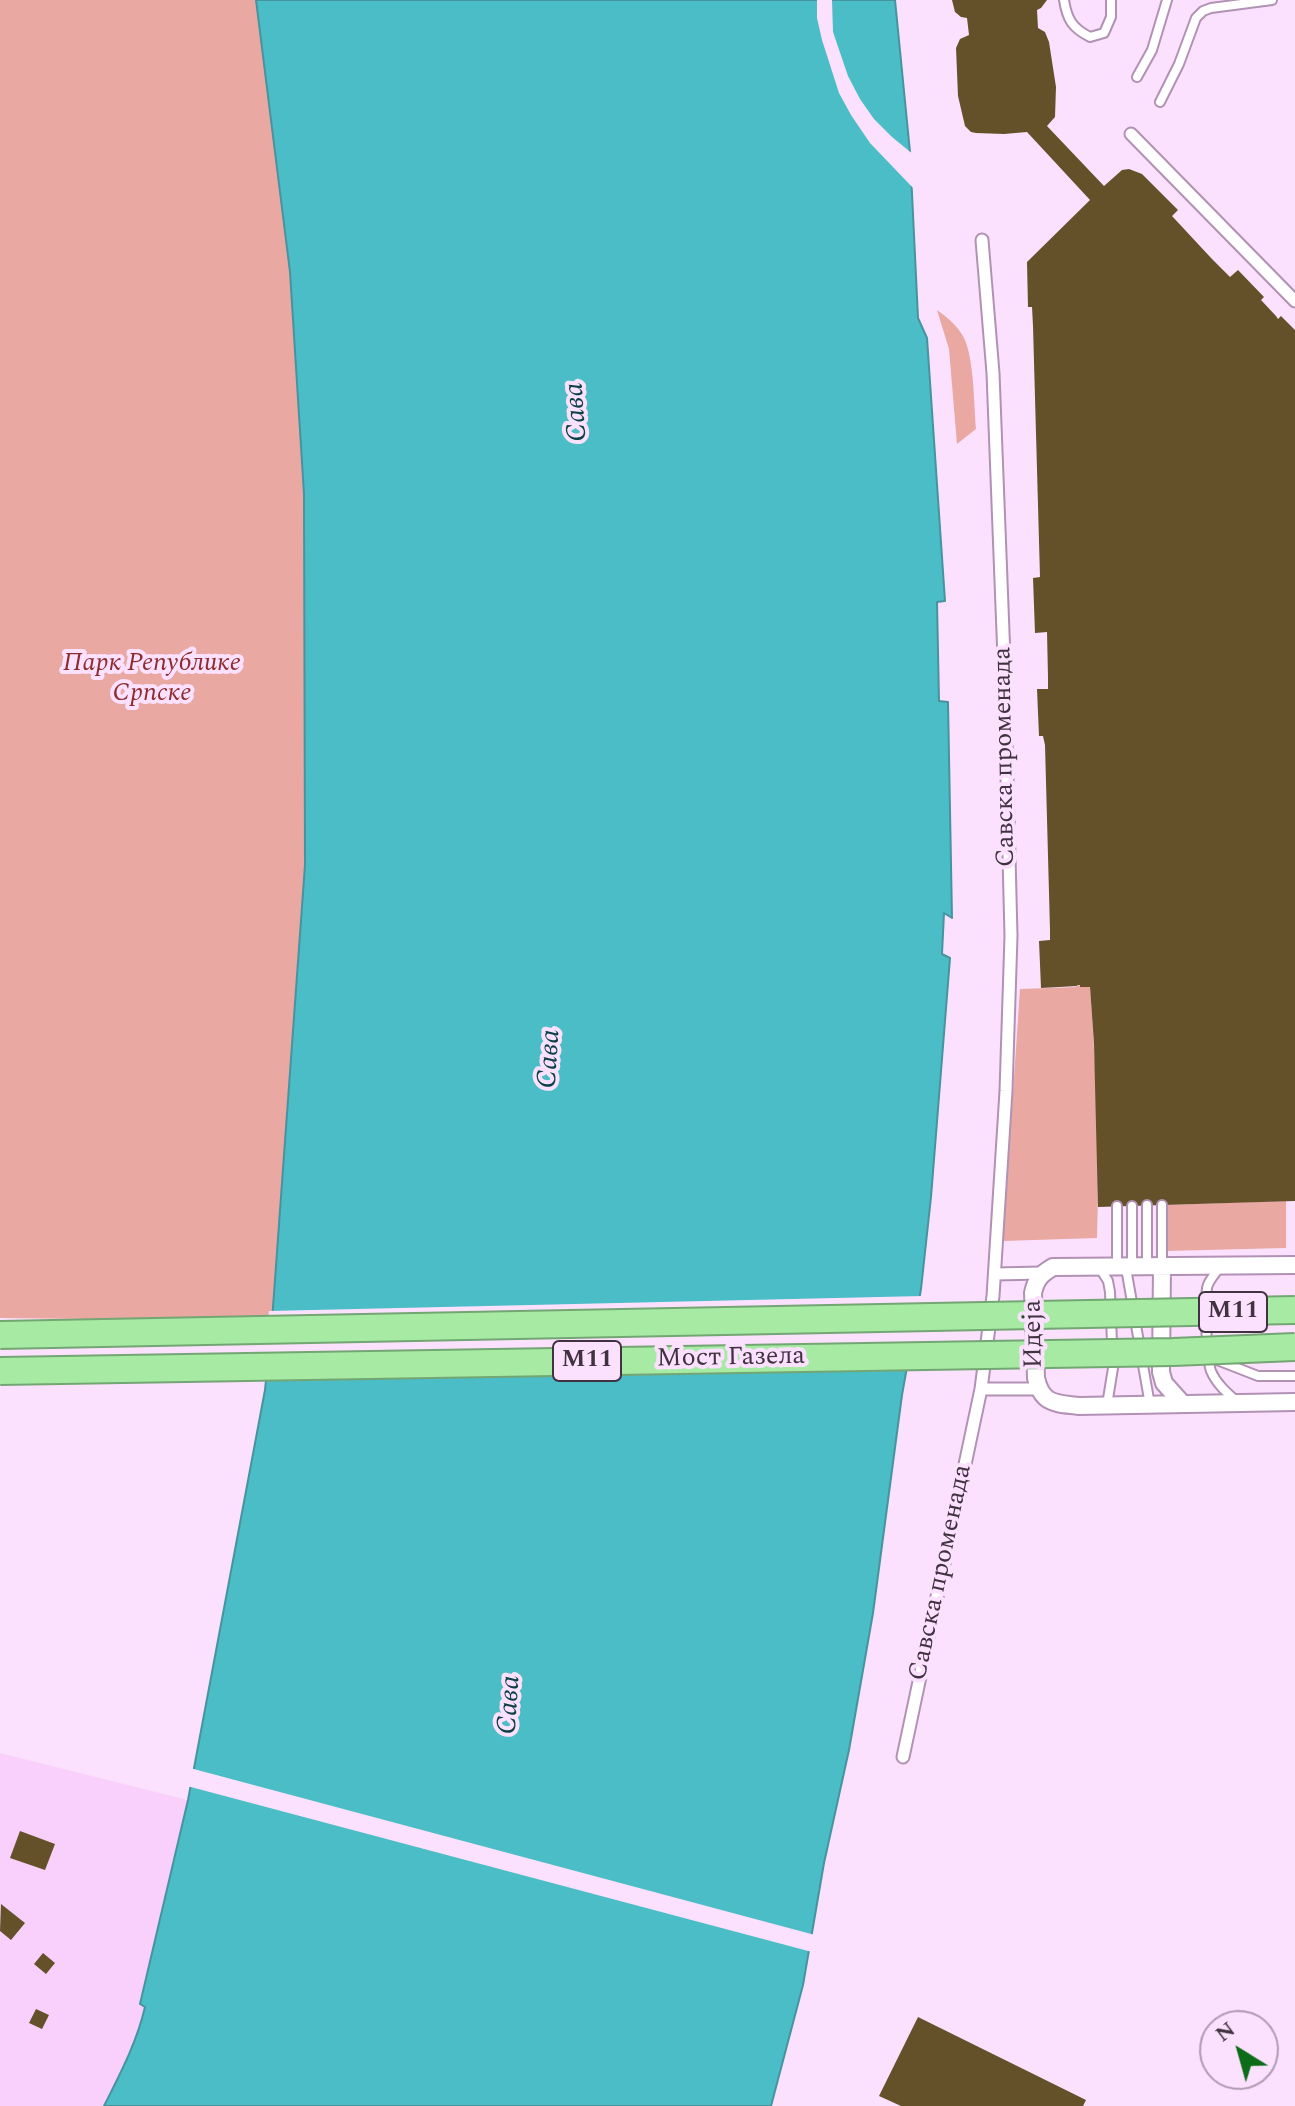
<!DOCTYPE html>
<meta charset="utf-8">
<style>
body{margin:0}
#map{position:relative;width:1295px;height:2106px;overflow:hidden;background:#fce1fe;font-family:Spectral,serif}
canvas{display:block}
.north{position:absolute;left:1199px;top:2010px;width:80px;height:80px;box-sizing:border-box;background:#fce1fe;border:2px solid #b19bb2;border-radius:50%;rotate:323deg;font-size:22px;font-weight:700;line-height:32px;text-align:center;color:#403241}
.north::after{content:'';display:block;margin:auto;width:28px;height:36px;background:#0c6c18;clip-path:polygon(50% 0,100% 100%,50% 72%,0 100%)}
</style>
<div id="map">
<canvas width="1295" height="2106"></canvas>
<div class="north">N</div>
</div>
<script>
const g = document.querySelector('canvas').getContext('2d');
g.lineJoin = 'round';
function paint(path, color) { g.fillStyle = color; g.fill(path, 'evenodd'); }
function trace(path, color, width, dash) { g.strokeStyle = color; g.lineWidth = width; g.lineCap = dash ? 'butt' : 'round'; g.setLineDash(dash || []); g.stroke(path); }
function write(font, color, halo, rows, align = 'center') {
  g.font = font + ' Spectral,serif'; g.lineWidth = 8; g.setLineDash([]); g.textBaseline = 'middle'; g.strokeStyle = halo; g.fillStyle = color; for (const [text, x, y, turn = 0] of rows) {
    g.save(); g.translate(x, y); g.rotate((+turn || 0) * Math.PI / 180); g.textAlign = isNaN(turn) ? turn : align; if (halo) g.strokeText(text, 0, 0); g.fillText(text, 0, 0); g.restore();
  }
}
paint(new Path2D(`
 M 0,1753 L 188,1800 L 140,2004 L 146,2006 L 140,2028 L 128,2057 L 104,2106 L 0,2106 Z`), '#f8d0fb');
paint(new Path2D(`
 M 0,0 L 256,0 L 290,272 L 304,494 L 305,865 L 272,1321 L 0,1318 Z
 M 937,310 C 948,318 958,326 964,338 C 974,358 974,405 976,429 L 957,444 L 949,349 Z
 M 1077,985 L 1090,987 C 1096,1070 1100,1155 1097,1238 L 1003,1241 L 1020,989 L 1076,987 Z
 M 1286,1201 L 1286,1248 L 1166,1251 L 1166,1205 Z`), '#eaa8a3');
const water = new Path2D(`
 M 256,0 L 895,0 L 910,152 L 918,318 L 927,338 L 945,601 L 937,602 L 939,701 L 948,702 L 952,918 L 944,913 L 942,954 L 950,958 L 931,1197 L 921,1289 L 902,1395 L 873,1613 L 849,1750 L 824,1863 L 803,1985 L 771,2106 L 104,2106 C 120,2074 137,2042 145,2007 L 140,2004 L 188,1800 L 265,1390 L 272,1321 L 305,865 L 304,494 L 290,272 Z`);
paint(water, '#4abdc7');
trace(water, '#47939f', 2);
paint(new Path2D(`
 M 817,0 L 832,0 L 833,32 L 848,76 L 860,99 L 874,119 L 892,137 L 914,155 L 915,190 L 870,143 L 851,115 L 839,93 L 822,40 L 817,18 Z
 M 923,1296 L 912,1360 L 263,1368 L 269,1311 Z
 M 190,1768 L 815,1935 L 812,1952 L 187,1786 Z`), '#fce1fe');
paint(new Path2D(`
 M 952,0 L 1047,0 L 1041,8 L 1037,10 L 1038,28 L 1045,32 L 1049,42 L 1056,87 L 1055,117 L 1047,126 L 1104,186 L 1122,170 L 1129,169 L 1142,174 L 1178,210 L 1172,216 L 1212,259 L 1230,277 L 1238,270 L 1264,297 L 1261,300 L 1276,316 L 1278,319 L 1281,316 L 1295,330 L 1295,1201 L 1098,1207 L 1094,1044 L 1090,987 L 1080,987 L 1080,985 L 1077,985 L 1077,986 L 1041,988 L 1039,941 L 1050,940 L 1050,930 L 1045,745 L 1043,736 L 1039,736 L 1037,689 L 1048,689 L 1048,677 L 1047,632 L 1035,633 L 1033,578 L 1040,577 L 1033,326 L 1032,307 L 1028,307 L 1027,262 L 1090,200 L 1027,132 L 1004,134 L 976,133 L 971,132 L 965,126 L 958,96 L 956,48 L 960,39 L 969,35 L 967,18 L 961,17 L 955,12 Z
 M 20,1831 L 55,1844 L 45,1870 L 10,1858 Z
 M 1,1904 L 25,1923 L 11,1940 L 0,1931 Z
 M 43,1953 L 55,1963 L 46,1974 L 34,1964 Z
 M 36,2009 L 49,2015 L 42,2029 L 29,2023 Z
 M 918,2017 L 1086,2100 L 1083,2106 L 901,2106 L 879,2096 Z`), '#64512a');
const service = new Path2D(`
 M 1064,0 C 1067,19 1072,28 1090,37 L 1104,33 L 1111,17 L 1111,0
 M 1137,77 L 1152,50 L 1167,0
 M 1160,102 L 1179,64 L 1196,18 L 1203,11 L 1211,8 L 1272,0
 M 1147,1205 L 1147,1268
 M 1162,1205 L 1162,1267
 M 1132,1206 L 1132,1268
 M 1099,1267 L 1108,1281 L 1110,1292 L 1113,1368 L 1107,1405
 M 1117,1267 L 1117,1206
 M 1220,1267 C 1215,1274 1208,1281 1207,1288 C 1205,1304 1206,1357 1211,1371 C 1216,1383 1226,1392 1235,1400
 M 1126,1268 L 1150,1405
 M 1217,1360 L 1258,1376 L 1295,1376`);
const pedestrian = new Path2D(`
 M 1131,134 L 1295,301
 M 995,1274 L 1041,1273
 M 981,1389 L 1038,1389
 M 903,1757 L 981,1389 L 993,1296 L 1006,1091 L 1011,936 L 1004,658 L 993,373 L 982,240`);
const minor = new Path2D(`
 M 1295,1265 L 1053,1267 C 1041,1274 1036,1279 1033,1293 L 1036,1378 C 1042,1405 1056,1403 1079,1406 L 1295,1402
 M 1162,1267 L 1161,1372 L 1164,1383 L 1182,1403`);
trace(service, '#b191b4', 12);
trace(pedestrian, '#b191b4', 15);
trace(minor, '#b191b4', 20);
trace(service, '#fff', 8);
trace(pedestrian, '#fff', 11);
trace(minor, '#fff', 16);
const trunkBridge = new Path2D(`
 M 0,1335 L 1295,1310
 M 0,1371 L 1173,1352 L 1295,1347`);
trace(trunkBridge, '#73a673', 30, []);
trace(trunkBridge, '#a6eaa4', 26);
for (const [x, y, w] of [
 [1233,1312,68],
 [587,1361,68]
]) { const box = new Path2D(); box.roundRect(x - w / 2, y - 20, w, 40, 6); g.fillStyle = '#fce1fe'; g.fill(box); trace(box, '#403241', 2); }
write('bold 24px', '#403241', null, [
 ["M11",1233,1312],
 ["M11",587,1361]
]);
write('italic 26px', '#8e2c2d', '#fce1fe', [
 ["Парк Републике",152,665],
 ["Српске",152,695]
]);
write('26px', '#403241', '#fce1fe', [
 ["Савска променада",1006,757,-91],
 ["Идеја",1035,1334,-91],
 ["Мост Газела",731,1359,-1],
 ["Савска променада",942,1573,-78]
]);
write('italic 28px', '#0b4045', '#fce1fe', [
 ["Сава",578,412,-94],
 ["Сава",551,1059,-86],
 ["Сава",511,1705,-86]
]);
</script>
